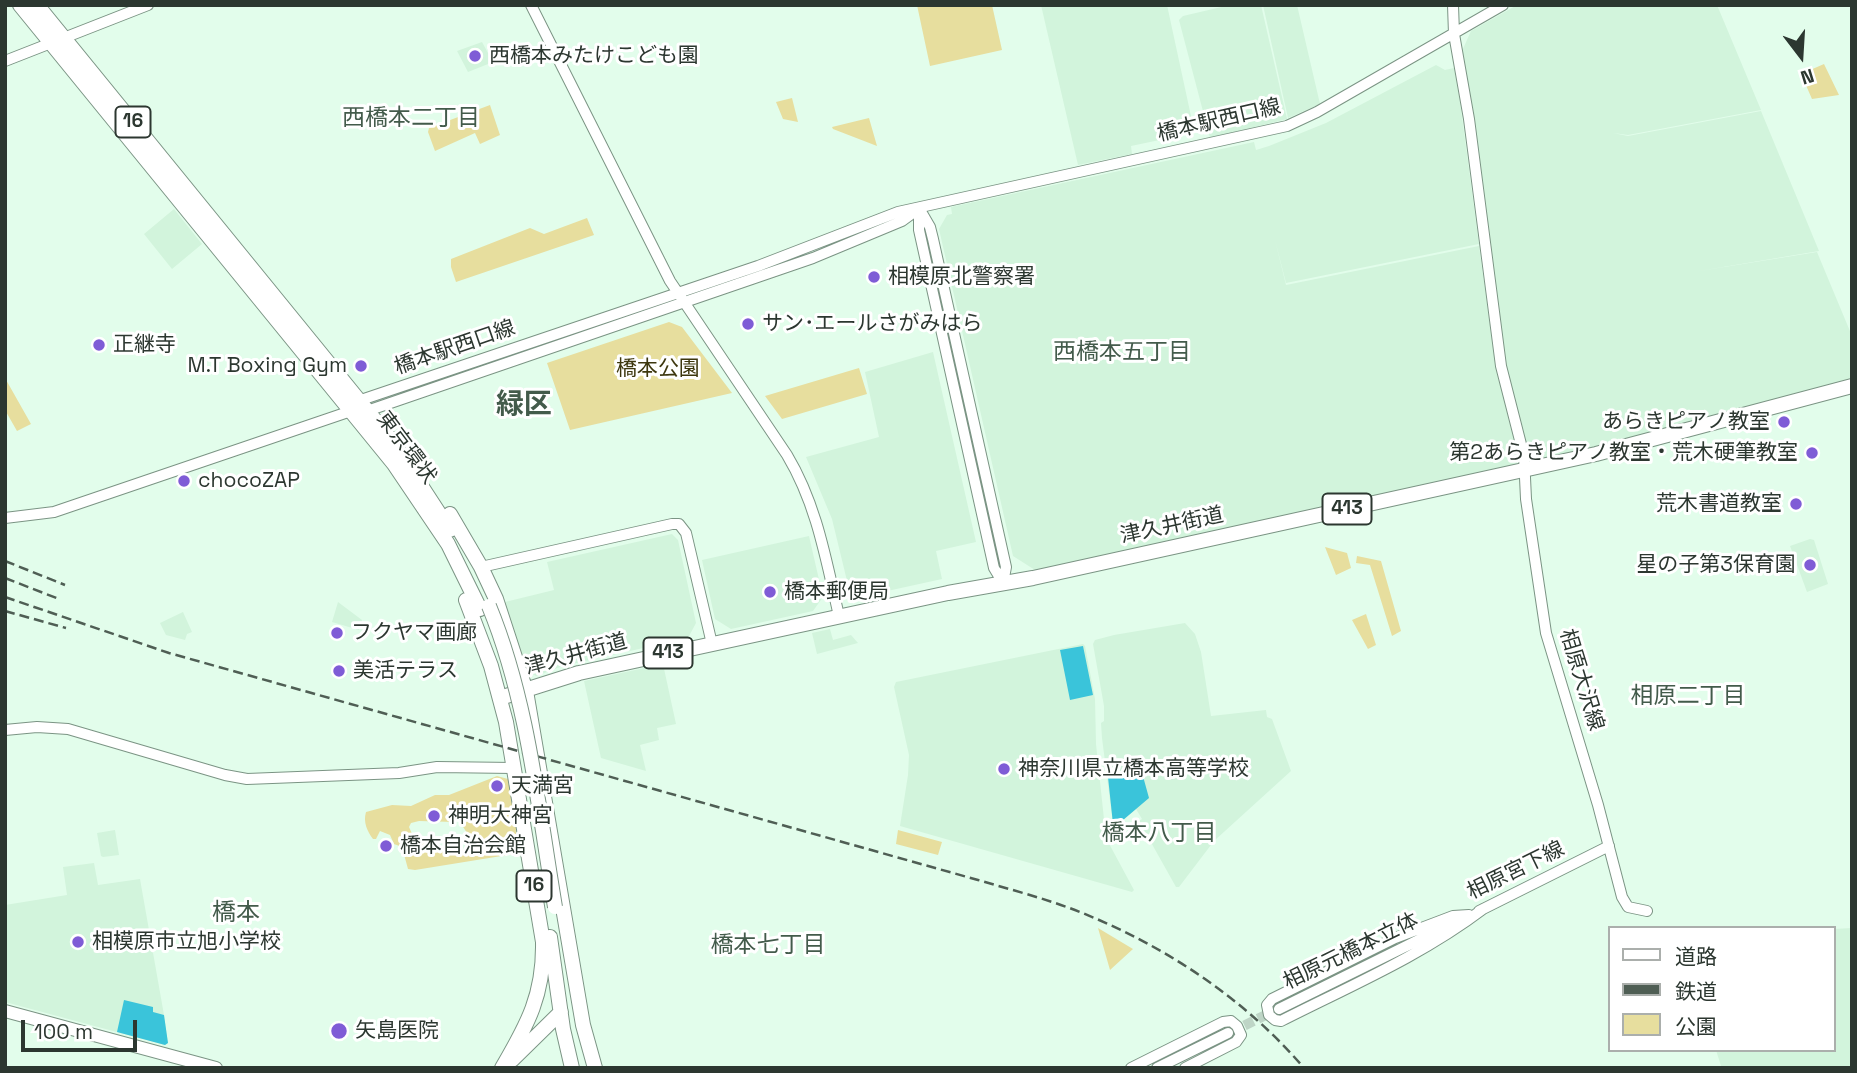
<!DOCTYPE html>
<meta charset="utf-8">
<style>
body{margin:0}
#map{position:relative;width:1857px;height:1073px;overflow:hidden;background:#e2fdeb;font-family:"Space Grotesk","Noto Sans JP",sans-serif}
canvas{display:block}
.frame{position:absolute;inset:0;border:7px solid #2c3730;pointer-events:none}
.legend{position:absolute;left:1608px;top:926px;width:228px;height:126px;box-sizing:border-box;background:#fff;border:2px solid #abafac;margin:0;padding:9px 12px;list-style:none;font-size:21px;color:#2c3730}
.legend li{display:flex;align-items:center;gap:14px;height:35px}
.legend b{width:35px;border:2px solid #abafac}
.north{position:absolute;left:1766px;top:21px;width:70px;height:70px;-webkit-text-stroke:5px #fff;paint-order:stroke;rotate:163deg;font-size:19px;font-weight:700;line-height:28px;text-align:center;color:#2c3730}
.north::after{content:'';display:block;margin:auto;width:24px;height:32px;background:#2c3730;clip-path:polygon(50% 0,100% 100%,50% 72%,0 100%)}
.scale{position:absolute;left:21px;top:1020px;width:116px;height:32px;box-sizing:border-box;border:4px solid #2c3730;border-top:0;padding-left:9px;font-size:21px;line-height:24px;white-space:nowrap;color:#2c3730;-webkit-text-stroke:5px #fff;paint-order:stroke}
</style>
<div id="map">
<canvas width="1857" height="1073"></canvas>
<div class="frame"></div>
<ul class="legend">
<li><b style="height:9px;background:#fff"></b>道路</li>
<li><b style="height:9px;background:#4f5e54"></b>鉄道</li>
<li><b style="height:19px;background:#e7de9e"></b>公園</li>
</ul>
<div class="north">N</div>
<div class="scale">100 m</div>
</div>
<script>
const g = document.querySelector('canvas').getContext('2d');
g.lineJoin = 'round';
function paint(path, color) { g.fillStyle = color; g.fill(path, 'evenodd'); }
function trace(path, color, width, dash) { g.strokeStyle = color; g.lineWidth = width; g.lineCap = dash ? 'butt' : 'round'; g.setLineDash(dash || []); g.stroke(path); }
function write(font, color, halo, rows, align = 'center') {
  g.font = font + ' "Space Grotesk","Noto Sans JP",sans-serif'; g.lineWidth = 6; g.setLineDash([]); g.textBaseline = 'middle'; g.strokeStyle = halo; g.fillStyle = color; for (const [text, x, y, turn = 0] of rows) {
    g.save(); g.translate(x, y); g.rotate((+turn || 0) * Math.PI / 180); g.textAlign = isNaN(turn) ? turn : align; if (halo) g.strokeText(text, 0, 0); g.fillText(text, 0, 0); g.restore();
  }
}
paint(new Path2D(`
 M 1041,5 L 1167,5 L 1194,130 L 1193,133 L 1131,146 L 1132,154 L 1078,165 Z
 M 1230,5 L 1261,5 L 1287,119 L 1210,138 L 1179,20 L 1183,16 Z
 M 1263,5 L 1297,5 L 1320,104 L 1288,118 Z
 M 1517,5 L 1717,5 L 1761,110 L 1628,135 L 1613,133 L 1628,136 L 1761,111 L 1819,251 L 1693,272 L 1817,252 L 1852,336 L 1852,379 L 1650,435 L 1537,460 L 1530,457 L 1505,366 L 1462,51 L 1471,31 Z
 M 482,42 L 493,62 L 468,72 L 457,51 Z
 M 1436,65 L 1445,70 L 1454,68 L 1460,102 L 1479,244 L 1286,283 L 1275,240 L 1286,285 L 1479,246 L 1496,368 L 1519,460 L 1515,465 L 1035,570 L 1013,556 L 939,229 L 947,215 L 952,214 L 951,207 L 1254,142 L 1256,150 L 1269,146 L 1326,123 Z
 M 174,209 L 202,244 L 172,269 L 144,234 Z
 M 933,352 L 976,542 L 936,551 L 942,579 L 860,597 L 849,589 L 832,519 L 806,457 L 879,437 L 865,372 Z
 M 672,534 L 678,540 L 696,623 L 688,638 L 563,666 L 536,676 L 526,670 L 505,602 L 554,590 L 547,562 Z
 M 809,536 L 823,597 L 813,611 L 731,629 L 715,619 L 702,560 Z
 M 1810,539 L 1814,540 L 1828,584 L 1807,592 L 1790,546 Z
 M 338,602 L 362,620 L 359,630 L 332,622 Z
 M 183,612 L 192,632 L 187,634 L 185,640 L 166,635 L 160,623 Z
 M 1185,623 L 1195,634 L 1201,652 L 1211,716 L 1266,710 L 1267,717 L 1272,719 L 1291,771 L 1214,841 L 1179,887 L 1176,887 L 1139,821 L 1142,819 L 1136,809 L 1116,826 L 1113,824 L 1102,738 L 1101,723 L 1104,721 L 1104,706 L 1093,644 L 1095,640 L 1114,635 Z
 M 830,629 L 833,640 L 851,635 L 858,643 L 817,654 L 812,633 Z
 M 1083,644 L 1085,646 L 1095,699 L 1096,744 L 1106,838 L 1134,890 L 1132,892 L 900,826 L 908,775 L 909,755 L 894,687 L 896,682 Z
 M 663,664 L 676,724 L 657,728 L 659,740 L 640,745 L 646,771 L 601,758 L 584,681 Z
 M 115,830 L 119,855 L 103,857 L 101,856 L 97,833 Z
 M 94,863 L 98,885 L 140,879 L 164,1015 L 168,1043 L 165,1045 L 5,1002 L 5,905 L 67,895 L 63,867 Z
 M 1852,928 L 1852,1068 L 1721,1066 L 1716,1050 L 1834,1050 L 1834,929 Z`), '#d2f4dc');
paint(new Path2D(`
 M 917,5 L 992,5 L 1002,50 L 930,66 Z
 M 1824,64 L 1839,95 L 1812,99 L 1801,74 Z
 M 792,98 L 798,122 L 783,119 L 776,102 Z
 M 490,105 L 500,135 L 480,144 L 475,133 L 435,151 L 428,132 L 429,128 Z
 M 869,118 L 877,146 L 833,129 L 832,127 Z
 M 587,218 L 594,235 L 456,282 L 451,267 L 451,259 L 530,228 L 544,234 Z
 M 669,322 L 682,327 L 732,393 L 570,430 L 547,363 Z
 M 859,368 L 867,394 L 782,419 L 765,396 Z
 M 5,378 L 31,424 L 17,431 L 5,410 Z
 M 1325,547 L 1347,553 L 1351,568 L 1336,575 Z
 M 1357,556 L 1381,561 L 1401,631 L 1392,636 L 1370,565 L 1356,563 Z
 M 1366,614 L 1376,645 L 1368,649 L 1352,620 Z
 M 497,776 L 508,779 L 520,853 L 415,870 L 408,869 L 402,847 L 394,844 L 390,835 L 380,831 L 376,839 L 373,839 C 367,831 363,822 366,812 L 392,805 L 411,806 L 435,795 L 449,795 ZM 462,815 L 460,822 L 474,844 L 466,850 C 458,848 437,851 429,854 L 425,849 L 424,843 L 413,836 L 409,827 L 411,823 L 419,821 L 454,822 L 457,817 Z
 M 898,830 L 942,842 L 938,855 L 896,844 Z
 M 1098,928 L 1133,949 L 1110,970 Z`), '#e7de9e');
paint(new Path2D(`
 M 1083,646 L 1093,695 L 1070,700 L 1060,650 Z
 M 1141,769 L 1149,798 L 1116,826 L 1113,824 L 1108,777 Z
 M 124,1000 L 153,1007 L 153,1012 L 164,1015 L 168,1043 L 165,1045 L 117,1032 Z`), '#3ac4da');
trace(new Path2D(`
 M 1231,1032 L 1276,1010`), '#bed5c6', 10, [10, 5]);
const tertiary = new Path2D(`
 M 531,5 L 670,281 L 787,455 C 817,505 826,560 839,616
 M 1453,5 L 1454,34 L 1469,119 L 1501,366 L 1524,456 L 1526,499 L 1546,633 L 1598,805 L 1622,897 L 1628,907 L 1647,911
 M 5,61 L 148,5
 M 919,208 L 930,227 L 933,239 L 1006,567 L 1003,583
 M 919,211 L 919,230 L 994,568 L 1003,583
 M 360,411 L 367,411 L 813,258 L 902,221 L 917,210
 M 5,518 L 54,512 L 351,411 L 358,401 L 758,266 L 898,212 L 1287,126 L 1317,112 L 1503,5
 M 481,567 L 672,524 L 679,524 L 686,533 L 712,644
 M 5,730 L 37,727 L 68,729 L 225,775 L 247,779 L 399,773 L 437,767 L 514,768
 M 1479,911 L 1609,846
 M 1469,915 L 1453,916 L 1395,938 L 1272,999 L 1267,1005 L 1269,1015 L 1275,1020 L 1281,1021 C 1350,986 1421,956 1483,909
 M 1279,1009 L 1455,922
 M 1131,1068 L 1223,1022 L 1231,1021 L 1237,1026 L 1241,1035 L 1236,1042 L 1185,1068
 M 1157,1068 L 1228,1033`);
const secondary = new Path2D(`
 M 5,1011 L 216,1068`);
const trunk = new Path2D(`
 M 20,5 L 394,464 L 448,544 L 480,609
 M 37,5 L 392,441 L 450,530
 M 450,514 L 481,567 L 496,599 L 526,691 L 583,1025 L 595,1068
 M 466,600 L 491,666 L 506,722 L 543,942 C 544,994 528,1024 502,1068
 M 500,698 L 579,673 L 948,593 L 1033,578 L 1596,454 L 1852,386
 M 550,937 L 563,1029 L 572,1068
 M 512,1060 L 561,1012`);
trace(tertiary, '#7b9484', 12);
trace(secondary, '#7b9484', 14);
trace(trunk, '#7b9484', 16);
trace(tertiary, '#fff', 10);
trace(secondary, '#fff', 12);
trace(trunk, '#fff', 14);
trace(new Path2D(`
 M 5,561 L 65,585
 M 5,578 L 59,599
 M 5,597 L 169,653 L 978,880 C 1012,890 1047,899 1080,912 C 1165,946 1244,998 1304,1068
 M 5,611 L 66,628`), '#4f5e54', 2.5, [10, 5]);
const trunkBridge = new Path2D(`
 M 489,606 C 528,701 538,806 555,907`);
trace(trunkBridge, '#7b9484', 16, []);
trace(trunkBridge, '#fff', 14);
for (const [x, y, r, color] of [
 [475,56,7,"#7f5cd6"],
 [874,277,7,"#7f5cd6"],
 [748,324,7,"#7f5cd6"],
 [99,345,7,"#7f5cd6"],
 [361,366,7,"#7f5cd6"],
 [1784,422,7,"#7f5cd6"],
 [1812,453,7,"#7f5cd6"],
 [184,481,7,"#7f5cd6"],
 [1796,504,7,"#7f5cd6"],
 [1810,565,7,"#7f5cd6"],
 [770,592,7,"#7f5cd6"],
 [337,633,7,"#7f5cd6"],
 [339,671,7,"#7f5cd6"],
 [1004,769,7,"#7f5cd6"],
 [497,786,7,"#7f5cd6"],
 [434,816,7,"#7f5cd6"],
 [386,846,7,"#7f5cd6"],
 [78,942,7,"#7f5cd6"],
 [339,1031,9,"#7f5cd6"]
]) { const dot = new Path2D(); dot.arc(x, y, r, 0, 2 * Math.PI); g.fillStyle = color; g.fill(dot); trace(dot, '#fff', 2.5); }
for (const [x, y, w] of [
 [133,122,35],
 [1347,509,49],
 [668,653,49],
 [534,886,35]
]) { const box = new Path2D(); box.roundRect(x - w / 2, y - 15.5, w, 31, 5); g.fillStyle = '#fff'; g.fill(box); trace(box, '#2c3730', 2); }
write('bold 19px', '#2c3730', null, [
 ["16",133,122],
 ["413",1347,509],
 ["413",668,653],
 ["16",534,886]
]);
write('21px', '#2c3730', '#fff', [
 ["西橋本みたけこども園",489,56],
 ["相模原北警察署",888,277],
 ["サン･エールさがみはら",762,324],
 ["正継寺",113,345],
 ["M.T Boxing Gym",347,366,"right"],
 ["あらきピアノ教室",1770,422,"right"],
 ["第2あらきピアノ教室・荒木硬筆教室",1798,453,"right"],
 ["chocoZAP",198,481],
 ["荒木書道教室",1782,504,"right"],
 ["星の子第3保育園",1796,565,"right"],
 ["橋本郵便局",784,592],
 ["フクヤマ画廊",351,633],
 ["美活テラス",353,671],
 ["神奈川県立橋本高等学校",1018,769],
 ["天満宮",511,786],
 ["神明大神宮",448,816],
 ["橋本自治会館",400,846],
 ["相模原市立旭小学校",92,942],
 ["矢島医院",355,1031]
], 'left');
write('21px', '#2c3730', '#fff', [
 ["橋本駅西口線",1219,121,-13],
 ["橋本駅西口線",455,348,-19],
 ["東京環状",406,448,53],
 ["津久井街道",1172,526,-12],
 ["津久井街道",576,655,-15],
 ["相原大沢線",1581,680,73],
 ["相原宮下線",1516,871,-26],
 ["相原元橋本立体",1351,952,-26]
]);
write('21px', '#3d370e', '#fff', [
 ["橋本公園",658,369]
]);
write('23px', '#435b4b', '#fff', [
 ["西橋本二丁目",411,119],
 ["西橋本五丁目",1122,353],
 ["相原二丁目",1688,697],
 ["橋本八丁目",1159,834],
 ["橋本七丁目",768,946]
]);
write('24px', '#435b4b', '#fff', [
 ["橋本",236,913]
]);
write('bold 28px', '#435b4b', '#fff', [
 ["緑区",524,405]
]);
</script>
